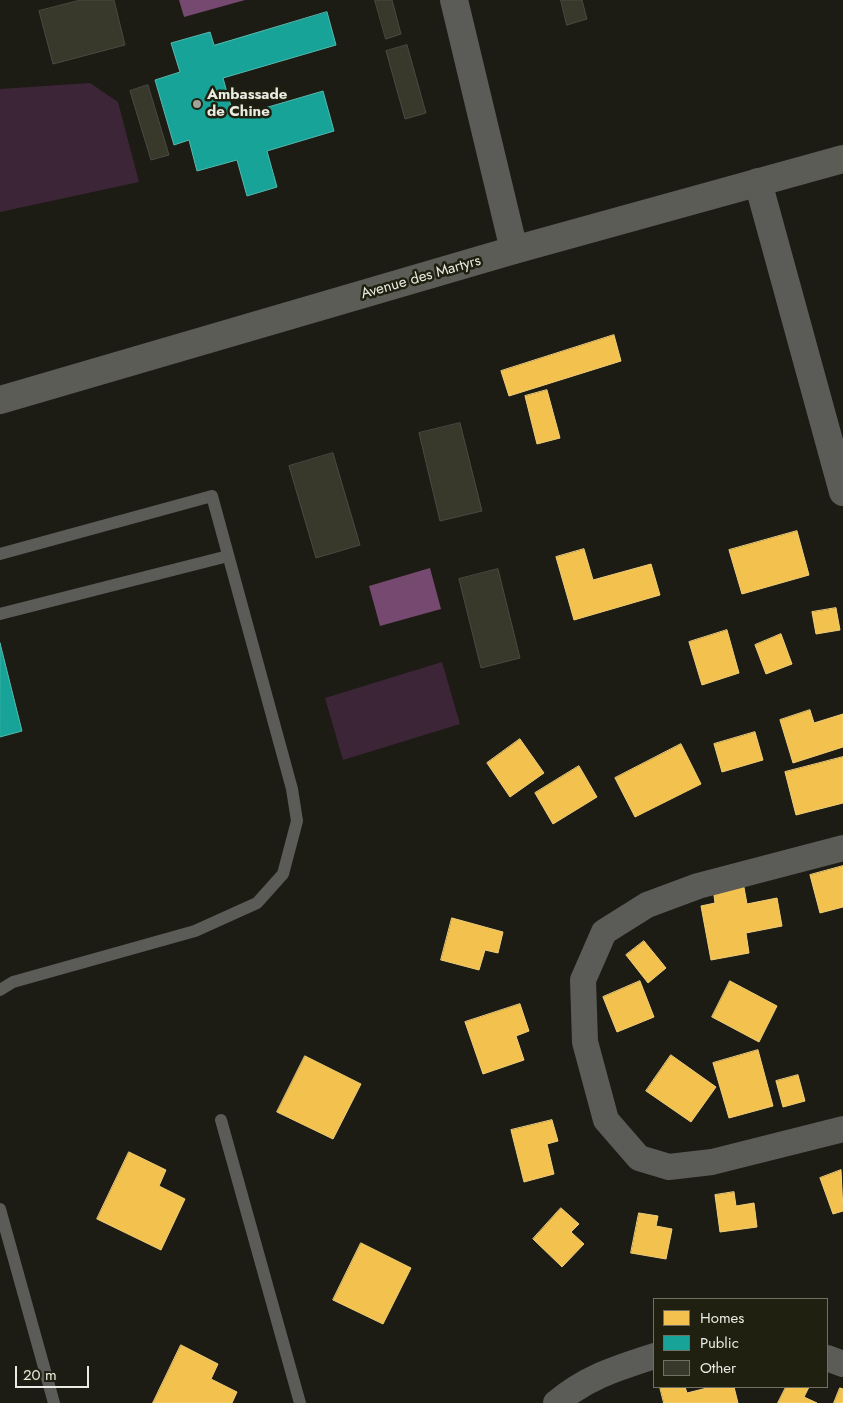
<!DOCTYPE html>
<style>
body{margin:0}
#map{position:relative;width:843px;height:1403px;overflow:hidden;background:#1c1c14;font-family:Jost,sans-serif}
canvas{display:block}
.legend{position:absolute;left:653px;top:1298px;width:175px;height:90px;box-sizing:border-box;background:#1f2010;border:1px solid #707164;margin:0;padding:6px 9px;list-style:none;font-size:15px;color:#eaebe1}
.legend li{display:flex;align-items:center;gap:10px;height:25px}
.legend b{width:25px;border:1px solid #707164}
.scale{position:absolute;left:15px;top:1366px;width:74px;height:22px;box-sizing:border-box;border:2px solid #eaebe1;border-top:0;padding-left:6px;font-size:15px;line-height:18px;white-space:nowrap;color:#eaebe1;-webkit-text-stroke:4px #1f2010;paint-order:stroke}
</style>
<div id="map">
<canvas width="843" height="1403"></canvas>
<ul class="legend">
<li><b style="height:14px;background:#f2c14e"></b>Homes</li>
<li><b style="height:14px;background:#17a398"></b>Public</li>
<li><b style="height:14px;background:#39392b"></b>Other</li>
</ul>
<div class="scale">20 m</div>
</div>
<script>
const g = document.querySelector('canvas').getContext('2d');
g.lineJoin = 'round';
function paint(path, color) { g.fillStyle = color; g.fill(path, 'evenodd'); }
function trace(path, color, width, dash) { g.strokeStyle = color; g.lineWidth = width; g.lineCap = dash ? 'butt' : 'round'; g.setLineDash(dash || []); g.stroke(path); }
function write(font, color, halo, rows, align = 'center') {
  g.font = font + ' Jost,sans-serif'; g.lineWidth = 5; g.setLineDash([]); g.textBaseline = 'middle'; g.strokeStyle = halo; g.fillStyle = color; for (const [text, x, y, turn = 0] of rows) {
    g.save(); g.translate(x, y); g.rotate((+turn || 0) * Math.PI / 180); g.textAlign = isNaN(turn) ? turn : align; if (halo) g.strokeText(text, 0, 0); g.fillText(text, 0, 0); g.restore();
  }
}
paint(new Path2D(`
 M 90,83 L 118,102 L 139,182 L 0,212 L 0,89 Z
 M 442,662 L 460,724 L 343,760 L 325,698 Z`), '#3d2538');
paint(new Path2D(`
 M 179,0 L 245,0 L 184,17 Z
 M 430,568 L 441,609 L 380,626 L 369,586 Z`), '#764a70');
const homes = new Path2D(`
 M 614,335 L 621,361 L 509,396 L 501,371 Z
 M 547,390 L 560,438 L 537,444 L 525,396 Z
 M 797,531 L 809,575 L 742,594 L 729,550 Z
 M 584,549 L 593,580 L 651,564 L 660,595 L 574,620 L 556,557 Z
 M 836,608 L 840,630 L 816,634 L 812,612 Z
 M 727,630 L 739,673 L 702,685 L 689,642 Z
 M 781,634 L 792,664 L 766,674 L 755,645 Z
 M 810,710 L 814,723 L 843,714 L 843,747 L 793,763 L 780,720 Z
 M 755,732 L 763,760 L 722,772 L 714,744 Z
 M 520,739 L 544,773 L 510,797 L 487,763 Z
 M 681,744 L 701,784 L 635,817 L 615,778 Z
 M 843,757 L 843,803 L 796,815 L 785,772 Z
 M 579,766 L 597,797 L 553,824 L 535,793 Z
 M 843,866 L 843,907 L 820,913 L 810,875 Z
 M 743,882 L 747,904 L 777,898 L 782,926 L 746,933 L 749,953 L 711,960 L 701,906 L 715,903 L 713,888 Z
 M 452,918 L 503,932 L 498,953 L 485,950 L 479,970 L 441,960 Z
 M 644,941 L 666,968 L 648,983 L 626,955 Z
 M 640,981 L 654,1017 L 617,1032 L 603,997 Z
 M 730,981 L 777,1006 L 759,1042 L 712,1017 Z
 M 520,1004 L 529,1031 L 516,1036 L 524,1060 L 483,1074 L 465,1022 Z
 M 758,1050 L 773,1106 L 729,1118 L 713,1063 Z
 M 671,1055 L 716,1087 L 691,1122 L 646,1091 Z
 M 305,1056 L 361,1084 L 333,1139 L 277,1112 Z
 M 798,1075 L 805,1101 L 783,1107 L 776,1081 Z
 M 552,1120 L 558,1141 L 547,1144 L 554,1174 L 524,1182 L 511,1130 Z
 M 129,1152 L 166,1170 L 159,1186 L 185,1199 L 161,1250 L 97,1219 Z
 M 841,1170 L 843,1211 L 833,1214 L 820,1178 Z
 M 734,1192 L 736,1206 L 754,1203 L 757,1227 L 720,1232 L 715,1195 Z
 M 561,1208 L 579,1224 L 571,1232 L 584,1244 L 562,1267 L 533,1239 Z
 M 639,1213 L 658,1216 L 656,1226 L 672,1229 L 666,1259 L 631,1253 Z
 M 361,1243 L 411,1268 L 383,1324 L 333,1300 Z
 M 181,1345 L 218,1364 L 211,1379 L 237,1392 L 232,1403 L 153,1403 Z
 M 660,1387 L 685,1387 L 687,1393 L 711,1387 L 734,1387 L 738,1403 L 664,1403 Z
 M 786,1387 L 809,1387 L 804,1397 L 817,1403 L 778,1403 Z
 M 840,1388 L 843,1389 L 843,1403 L 834,1403 Z`);
paint(homes, '#f2c14e');
trace(homes, '#f0ce7a', 1);
const public = new Path2D(`
 M 327,12 L 336,45 L 223,78 L 234,117 L 323,91 L 334,131 L 267,151 L 277,187 L 247,196 L 237,160 L 197,171 L 189,140 L 174,145 L 155,80 L 180,72 L 171,43 L 210,32 L 214,45 Z
 M 0,643 L 22,731 L 0,737 Z`);
paint(public, '#17a398');
trace(public, '#56b9ae', 1);
const building = new Path2D(`
 M 81,0 L 114,0 L 125,45 L 53,64 L 39,11 Z
 M 375,0 L 392,0 L 401,34 L 386,39 Z
 M 561,0 L 582,0 L 587,19 L 567,25 Z
 M 407,45 L 426,113 L 405,119 L 386,51 Z
 M 148,85 L 169,155 L 151,160 L 130,91 Z
 M 460,423 L 482,511 L 440,521 L 419,433 Z
 M 333,453 L 360,545 L 316,558 L 289,466 Z
 M 498,569 L 520,658 L 481,668 L 459,579 Z`);
paint(building, '#39392b');
trace(building, '#494a43', 1);
trace(new Path2D(`
 M 0,554 L 212,496 L 292,789 L 297,821 L 283,874 L 257,903 L 195,931 L 13,982 L 0,990
 M 0,614 L 228,556
 M 221,1120 L 300,1403
 M 0,1209 L 54,1403`), '#5b5b58', 12);
trace(new Path2D(`
 M 843,848 L 698,886 L 647,905 L 604,932 L 583,980 L 585,1042 L 606,1120 L 639,1158 L 669,1167 L 712,1162 L 843,1129
 M 827,1358 L 843,1364
 M 556,1403 C 587,1377 617,1368 654,1356`), '#5b5b58', 26);
trace(new Path2D(`
 M 454,0 L 514,250
 M 758,182 L 843,492`), '#5b5b58', 28);
trace(new Path2D(`
 M 0,400 L 514,250 L 843,159`), '#5c5c56', 28);
for (const [x, y, r, color] of [
 [197,104,5,"#a2a399"]
]) { const dot = new Path2D(); dot.arc(x, y, r, 0, 2 * Math.PI); g.fillStyle = color; g.fill(dot); trace(dot, '#1f2010', 2); }
write('bold 15px', '#eaebe1', '#1f2010', [
 ["Ambassade",207,95],
 ["de Chine",207,112]
], 'left');
write('15px', '#eaebe1', '#1f2010', [
 ["Avenue des Martyrs",421,278,-16]
]);
</script>
